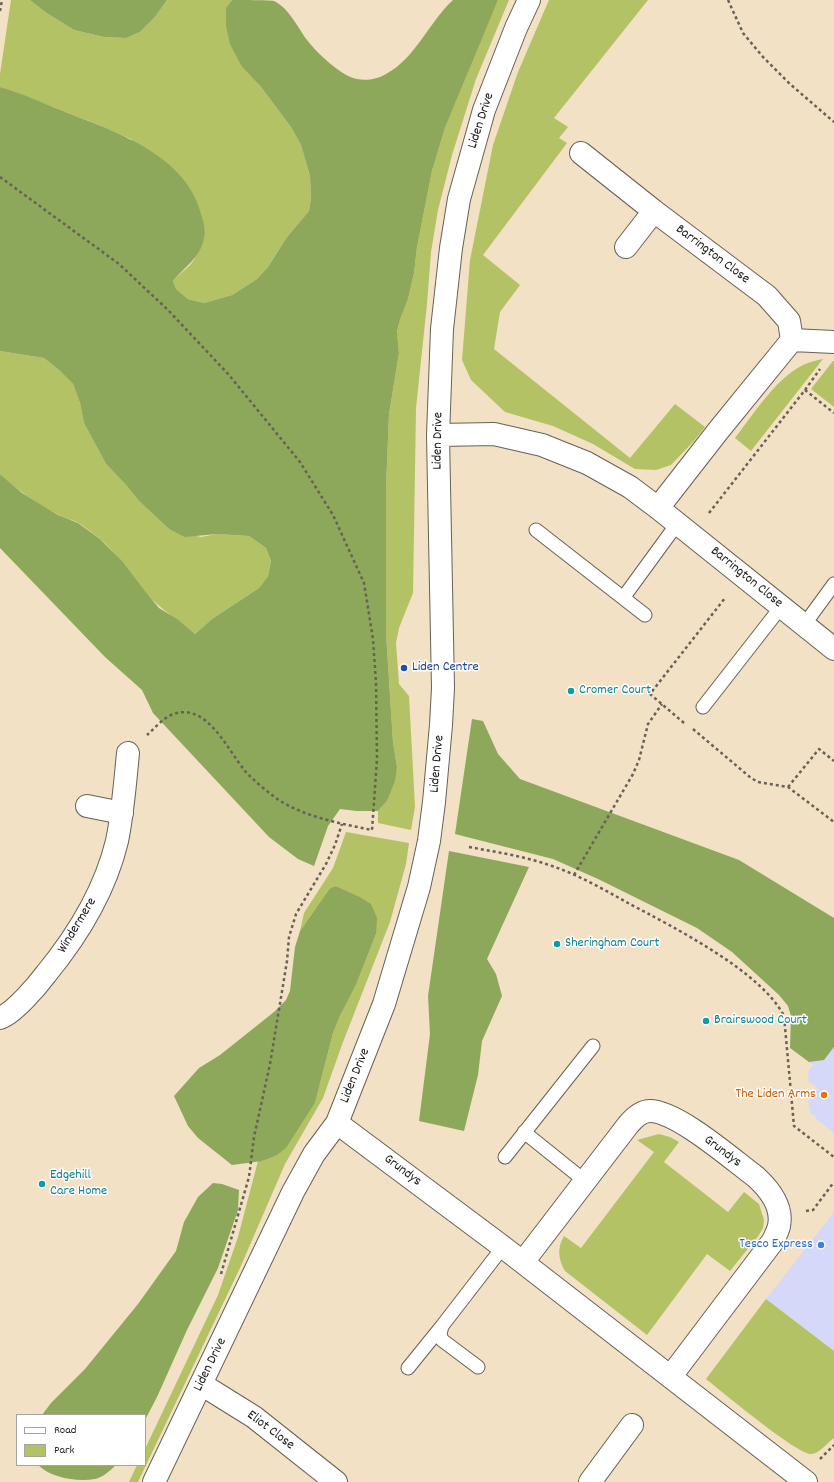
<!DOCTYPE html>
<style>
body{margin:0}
#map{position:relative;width:834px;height:1482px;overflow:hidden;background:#f2e1c4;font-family:Dekko,sans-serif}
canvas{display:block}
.legend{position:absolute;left:16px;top:1414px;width:130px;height:52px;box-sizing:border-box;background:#fff;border:1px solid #a4a4a4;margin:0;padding:5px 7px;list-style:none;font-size:12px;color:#1c1c1c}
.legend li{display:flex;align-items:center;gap:8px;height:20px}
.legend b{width:20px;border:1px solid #a4a4a4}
</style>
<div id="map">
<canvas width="834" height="1482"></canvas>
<ul class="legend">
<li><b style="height:5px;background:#fff"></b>Road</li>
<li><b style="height:11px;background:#b2c265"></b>Park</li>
</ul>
</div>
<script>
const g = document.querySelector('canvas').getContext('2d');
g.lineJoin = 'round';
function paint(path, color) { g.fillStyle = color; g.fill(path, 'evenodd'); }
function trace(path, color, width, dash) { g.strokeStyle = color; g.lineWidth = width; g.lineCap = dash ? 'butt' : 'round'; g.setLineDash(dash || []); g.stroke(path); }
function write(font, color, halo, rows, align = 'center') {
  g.font = font + ' Dekko,sans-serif'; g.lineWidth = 3; g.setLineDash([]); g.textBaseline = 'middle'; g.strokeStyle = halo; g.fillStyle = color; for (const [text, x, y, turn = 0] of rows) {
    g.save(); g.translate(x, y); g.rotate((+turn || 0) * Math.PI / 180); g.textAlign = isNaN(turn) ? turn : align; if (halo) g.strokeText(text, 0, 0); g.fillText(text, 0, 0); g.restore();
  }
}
paint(new Path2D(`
 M 834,1047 L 834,1133 L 816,1119 L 817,1118 L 810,1113 L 808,1101 L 818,1088 L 809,1082 L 808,1072 L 813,1065 L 809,1062 L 824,1060 Z
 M 834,1212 L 834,1351 L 766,1299 Z`), '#d5d8f9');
paint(new Path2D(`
 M 11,0 L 30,0 L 45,12 L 74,30 L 104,37 L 126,38 L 140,32 L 155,17 L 167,0 L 232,0 L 226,9 L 242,67 L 261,87 L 291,127 L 301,145 L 310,176 L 311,198 L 309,211 L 287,237 L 268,267 L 257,279 L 232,295 L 204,303 L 188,299 L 176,289 L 173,281 C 178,275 184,271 190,265 C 197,257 201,247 204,237 L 131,139 L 89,121 L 0,87 L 0,74 Z
 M 498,0 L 509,0 L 476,79 L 452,155 L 438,210 L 431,252 L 427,304 L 416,408 L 413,593 L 399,628 L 396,643 L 399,684 L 409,696 L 415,807 L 411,830 L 378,823 L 378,811 L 387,801 L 397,767 L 393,742 L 386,633 L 386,489 L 389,414 L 399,353 L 397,333 L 400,320 L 408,299 L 414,273 L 417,247 L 432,171 L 445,128 L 469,67 Z
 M 549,0 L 648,0 L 554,118 L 568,127 L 559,138 L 567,143 L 483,255 L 520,285 L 500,312 L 494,349 L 630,458 L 675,404 L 705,427 L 693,442 L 671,465 L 656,470 L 635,469 L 593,444 L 553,426 L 505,412 L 471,380 L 462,360 L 470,260 L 493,145 L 518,72 Z
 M 0,351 L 44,358 L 59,370 L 73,384 L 80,403 L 84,423 L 106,464 L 126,485 L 139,501 L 169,529 L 201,537 L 217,534 L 249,536 L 266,548 L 271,561 L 268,576 L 259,588 L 212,619 L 195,634 C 178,620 159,608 144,591 C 129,573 117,553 99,538 C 92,533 84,526 77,522 C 70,519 63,518 57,514 C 36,503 17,490 0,474 Z
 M 823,359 L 751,451 L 735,438 C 753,415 779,373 808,363 C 813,361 818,360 823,359 Z
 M 833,361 L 834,361 L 834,407 L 811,389 Z
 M 346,832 L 409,843 L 406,864 L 390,922 L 343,1042 L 323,1098 L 285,1164 L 240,1268 L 138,1482 L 129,1482 L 137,1465 L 145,1465 L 145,1449 L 218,1295 L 238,1237 L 258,1161 L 262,1161 L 287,1147 L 315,1103 L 333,1033 L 340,1016 L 356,985 L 376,934 L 358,896 L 336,886 L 330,888 L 300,931 L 304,913 L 333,868 Z
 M 659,1134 L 670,1137 L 679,1142 L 664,1162 L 728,1212 L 744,1192 L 759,1204 L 764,1220 L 763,1228 L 759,1235 L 730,1271 L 707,1254 L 647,1335 L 565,1271 C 558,1259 557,1248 564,1236 L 581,1248 L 654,1152 L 637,1140 Z
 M 766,1299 L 834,1351 L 834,1438 C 827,1443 820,1453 812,1454 C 800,1457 720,1390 706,1379 Z`), '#b2c265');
paint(new Path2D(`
 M 30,0 L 167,0 L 155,17 L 140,32 L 126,38 L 104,37 L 74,30 L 45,12 Z
 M 232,0 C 240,0 269,0 274,1 C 289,8 298,28 307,40 C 317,53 341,76 357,79 C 366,81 378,79 386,74 C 416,58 429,22 453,0 L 498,0 L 458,96 L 445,128 L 432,171 L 417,247 L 414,273 L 408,299 L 400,320 L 397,332 L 399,353 L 389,414 L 386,489 L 386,633 L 393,742 L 397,767 L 395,781 L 387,801 L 378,811 L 357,811 L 340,809 L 328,826 L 314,866 L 298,859 L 269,837 L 153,713 L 142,690 L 105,657 L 0,548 L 0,474 L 22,493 L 58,515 L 78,523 L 100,539 L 122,561 L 144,590 L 159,608 L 177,619 L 195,634 L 212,619 L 259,588 L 268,576 L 271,561 L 266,548 L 249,536 L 217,534 L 185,537 L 169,529 L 139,501 L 126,485 L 106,464 L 84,423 L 80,403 L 73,384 L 59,370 L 44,358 L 0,351 L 0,87 C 21,93 42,103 63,111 C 113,131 186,154 201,214 C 203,220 206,230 204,238 C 200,259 185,266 173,281 L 176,289 L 188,299 L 204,303 L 232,295 L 257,279 L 268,267 L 287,237 L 309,211 L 311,198 L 310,176 L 301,145 L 291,127 L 261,87 L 242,67 L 230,44 L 226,26 L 226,8 Z
 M 472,719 L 483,721 L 498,754 L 520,779 L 739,860 L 834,918 L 834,1047 L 824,1060 L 809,1062 L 790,1048 L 791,1016 L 788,1006 L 779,995 L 732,952 L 697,928 L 598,879 L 553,859 L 455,834 Z
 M 449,851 L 529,867 L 487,959 L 496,974 L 502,996 L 482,1041 L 478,1075 L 464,1131 L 419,1121 L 430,1034 L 428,996 Z
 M 336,886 L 358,896 L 371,904 L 377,918 L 376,934 L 356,985 L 340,1016 L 333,1033 L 315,1103 L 287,1147 L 277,1155 L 262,1161 L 232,1165 L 198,1138 L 188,1126 L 174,1096 L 199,1068 L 220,1055 L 274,1012 L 286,1000 L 290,991 L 295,947 L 300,931 L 330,888 Z
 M 213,1183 L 222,1184 L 239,1190 L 238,1210 L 218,1268 L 187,1330 L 157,1397 L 145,1420 L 145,1415 L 42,1415 L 51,1403 L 85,1369 L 138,1304 L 176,1251 L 184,1222 L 198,1197 Z
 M 38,1465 L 116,1465 C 111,1470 102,1478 95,1479 C 77,1482 51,1478 38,1465 Z`), '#8da85a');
const lane = new Path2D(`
 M 536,530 L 645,615
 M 623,598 L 677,524
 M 804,625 L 834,584
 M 703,707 L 781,607
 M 524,1132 L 585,1181
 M 505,1157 L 593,1046
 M 478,1367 L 442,1340 L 440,1334 L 442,1326 L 503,1247
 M 408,1368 L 442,1326`);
const street = new Path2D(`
 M 581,153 L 654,211 L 767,296 L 789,321 L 792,340
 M 626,247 L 654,211
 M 438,435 L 494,434 L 542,445 L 587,463 L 630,487 L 658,508 L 834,649
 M 658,508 L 718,431 L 792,340 L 834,342
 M 87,806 L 122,813
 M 0,1018 C 14,1013 37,986 46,974 C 78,935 105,891 117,841 C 123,812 125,783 128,753
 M 337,1123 L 503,1247 L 806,1482
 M 523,1262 L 628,1125 C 633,1119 641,1111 650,1111 C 677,1111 733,1160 756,1177 C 769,1189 783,1207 779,1226 C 778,1231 775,1236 773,1241 L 671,1376
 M 201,1384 L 254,1417 L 336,1482
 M 154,1482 L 293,1192 L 314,1154 L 337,1123 L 384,1004 L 419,887 L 429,841 L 434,802 L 441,725 L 443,688 L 438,435 L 442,329 L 451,248 L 459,199 L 484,110 L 516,28 L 529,0
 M 590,1482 L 632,1425`);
trace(lane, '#676157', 15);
trace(street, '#676157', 24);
trace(new Path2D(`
 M 728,0 L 743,33 L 763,57 L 790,84 L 834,122
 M 0,11 L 2,0
 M 0,177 L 119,264 L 168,310 L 229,375 L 300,462 L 333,515 L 364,583 L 373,639 L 376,683 L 377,759 L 372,830 C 343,824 309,818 282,802 C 272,796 253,780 245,771 C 227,749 206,700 171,715 C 162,719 154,729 147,735
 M 805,390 L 820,369
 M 709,513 L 805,390 L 834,413
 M 684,723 L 650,694 L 725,598
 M 693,729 L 751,778 L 758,782 L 788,787 L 834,822
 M 788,787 L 819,749 L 834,761
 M 469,847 C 496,852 523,856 549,865 C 577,874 603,889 628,903 C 673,927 761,971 784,1016 L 794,1126 L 834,1157
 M 574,875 L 633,774 L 639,760 L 648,724 L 662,704
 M 806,1211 L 813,1210 L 834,1182
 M 221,1274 L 249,1177 L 254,1137 L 270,1064 L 287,961 L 289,937 L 296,914 L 326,864 L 335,845 L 342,824
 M 820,1459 L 834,1445`), '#676157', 2.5, [3, 3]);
trace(lane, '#fff', 13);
trace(street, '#fff', 22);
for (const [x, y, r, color] of [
 [404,668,4,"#1a4fb4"],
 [571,691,4,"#0f9aa8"],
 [557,944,4,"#0f9aa8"],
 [706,1021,4,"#0f9aa8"],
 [824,1095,4,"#e8710a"],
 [42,1184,4,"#0f9aa8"],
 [821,1245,4,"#3f7fe0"]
]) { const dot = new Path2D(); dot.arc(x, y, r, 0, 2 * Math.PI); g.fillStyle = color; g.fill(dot); trace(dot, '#fff', 1.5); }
write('14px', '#1c1c1c', '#fff', [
 ["Liden Drive",482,121,-72],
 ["Barrington Close",712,255,37],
 ["Liden Drive",439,441,-89],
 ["Barrington Close",746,578,39],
 ["Liden Drive",438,764,-85],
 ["Windermere",78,926,-59],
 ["Liden Drive",356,1076,-68],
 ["Grundys",722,1152,37],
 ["Grundys",402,1171,37],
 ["Liden Drive",211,1365,-64],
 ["Eliot Close",270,1431,37]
]);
write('14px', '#164399', '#fff', [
 ["Liden Centre",412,668]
], 'left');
write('14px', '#0d838f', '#fff', [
 ["Cromer Court",579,691],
 ["Sheringham Court",565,944],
 ["Brairswood Court",714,1021],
 ["Edgehill",50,1176],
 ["Care Home",50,1192]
], 'left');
write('14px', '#c56008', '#fff', [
 ["The Liden Arms",816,1095]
], 'right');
write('14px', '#366cbe', '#fff', [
 ["Tesco Express",813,1245]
], 'right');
</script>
